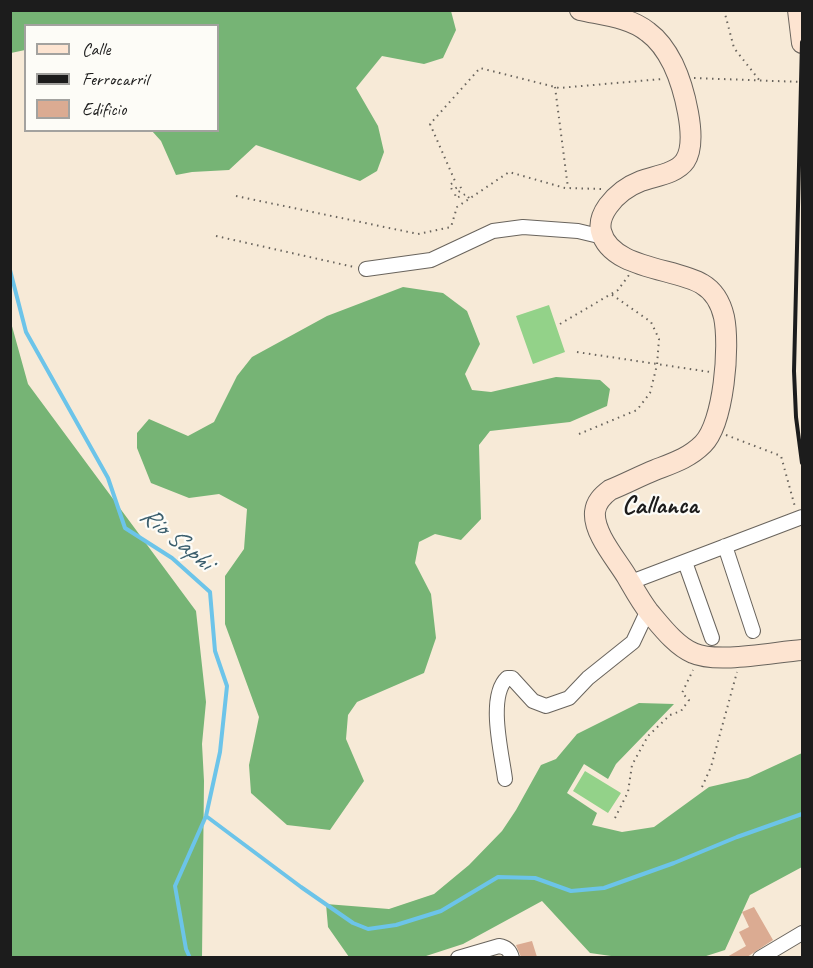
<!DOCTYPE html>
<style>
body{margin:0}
#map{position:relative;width:813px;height:968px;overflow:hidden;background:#f7ead7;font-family:Caveat,sans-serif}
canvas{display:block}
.frame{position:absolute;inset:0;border:12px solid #1c1c1c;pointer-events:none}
.legend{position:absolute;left:24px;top:24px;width:195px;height:108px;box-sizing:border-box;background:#fdfcf7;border:2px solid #a3a29f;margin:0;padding:8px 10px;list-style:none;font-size:18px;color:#1c1c1c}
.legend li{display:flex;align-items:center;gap:12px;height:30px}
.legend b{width:30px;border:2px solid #a3a29f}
</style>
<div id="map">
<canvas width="813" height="968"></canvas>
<div class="frame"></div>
<ul class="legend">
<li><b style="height:8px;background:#fde4d1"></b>Calle</li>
<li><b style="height:8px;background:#1c1c1c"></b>Ferrocarril</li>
<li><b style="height:16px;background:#dbab92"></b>Edificio</li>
</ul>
</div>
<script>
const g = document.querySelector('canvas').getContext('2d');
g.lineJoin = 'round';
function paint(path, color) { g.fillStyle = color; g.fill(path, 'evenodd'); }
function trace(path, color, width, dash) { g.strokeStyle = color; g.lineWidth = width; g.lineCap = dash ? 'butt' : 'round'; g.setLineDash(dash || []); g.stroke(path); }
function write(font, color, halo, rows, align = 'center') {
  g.font = font + ' Caveat,sans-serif'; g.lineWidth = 4.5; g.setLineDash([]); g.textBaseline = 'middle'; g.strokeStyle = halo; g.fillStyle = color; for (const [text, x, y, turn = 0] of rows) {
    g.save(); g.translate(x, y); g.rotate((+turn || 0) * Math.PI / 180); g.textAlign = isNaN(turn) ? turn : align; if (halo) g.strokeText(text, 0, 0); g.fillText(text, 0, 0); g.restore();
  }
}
paint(new Path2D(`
 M 549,305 L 565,352 L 533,364 L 516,316 Z
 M 585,771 L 621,793 L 608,813 L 573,791 Z`), '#93d289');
paint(new Path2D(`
 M 451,11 L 456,30 L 443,58 L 424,64 L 382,56 L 356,88 L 378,126 L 384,152 L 377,171 L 360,181 L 256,145 L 229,170 L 192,172 L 176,175 L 161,141 L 152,131 L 218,130 L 218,26 L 26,26 L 25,50 L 11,53 L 11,11 Z
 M 403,287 L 443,293 L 467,311 L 480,344 L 465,374 L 472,390 L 491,392 L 556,377 L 600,380 L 610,389 L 607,406 L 570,422 L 490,431 L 479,445 L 481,519 L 461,540 L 435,534 L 419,542 L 415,563 L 431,594 L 436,638 L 424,673 L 357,702 L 348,715 L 346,739 L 364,781 L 330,830 L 287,825 L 251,793 L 249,765 L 259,717 L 225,624 L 225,576 L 244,549 L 247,509 L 219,494 L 189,498 L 151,483 L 137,448 L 137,433 L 149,419 L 188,436 L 214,422 L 237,376 L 252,357 L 327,316 Z
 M 10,319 L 28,384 L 196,611 L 206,702 L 202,744 L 204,781 L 202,957 L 11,957 Z
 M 639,703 L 674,704 L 616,764 L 608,779 L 584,764 L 567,793 L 597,813 L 592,825 L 622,832 L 654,827 L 709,787 L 748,778 L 802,753 L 802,867 L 750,895 L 725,950 L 700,958 L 618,957 L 590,953 L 542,901 L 463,944 L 423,957 L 349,957 L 328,927 L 326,904 L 389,909 L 434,894 L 469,865 L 502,831 L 516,810 L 541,765 L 556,759 L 577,734 Z`), '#76b475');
trace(new Path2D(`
 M 10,270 L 26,332 L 108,478 L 125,528 L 172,558 L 210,592 L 215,651 L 227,686 L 220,752 L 206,816 L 175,886 L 186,949 L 190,958
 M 206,816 L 301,887 L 353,923 L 368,929 L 396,925 L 441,911 L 498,877 L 535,878 L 571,891 L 604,888 L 674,863 L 737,837 L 802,814`), '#6cc4e9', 4);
paint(new Path2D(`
 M 754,907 L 773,940 L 747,957 L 727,957 L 746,946 L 739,932 L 749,927 L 742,912 Z
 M 532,941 L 537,957 L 521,957 L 516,945 Z`), '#dbab92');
const street = new Path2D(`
 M 366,269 L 431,260 L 493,231 L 523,227 L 578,231 L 603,237
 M 725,546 L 753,631
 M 685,562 L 712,638
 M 631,582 L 802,517
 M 505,779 C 502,754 487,697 507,678 L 512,678 L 533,701 L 546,706 L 569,698 L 588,678 L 633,642 L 648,610
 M 458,958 L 499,946 C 506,947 510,950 512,958
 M 760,958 L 802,933`);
const secondary = new Path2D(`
 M 580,10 C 602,15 630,17 648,32 C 659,40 667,52 673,64 C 683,85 699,140 685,161 C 676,174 654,176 641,181 C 628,186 616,195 608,206 C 603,213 599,222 601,231 C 610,269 676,268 702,284 C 714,291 721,304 724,317 C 730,346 724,423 703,444 C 689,458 673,463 655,470 C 640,476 625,484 610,490 C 602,496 596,502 595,512 C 593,533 617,560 627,577 C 634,589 641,602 649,612 C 661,626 676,646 693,653 C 717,664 774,652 802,650
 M 798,10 L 802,43`);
trace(street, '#69645d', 16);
trace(secondary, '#69645d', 22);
trace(new Path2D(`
 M 724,10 L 734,48 L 760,81
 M 694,78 L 802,82
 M 555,87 L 568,188
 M 236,196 L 418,234 L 451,227 L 457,207 L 509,172 L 565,188 L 602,189
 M 469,198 L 466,194 L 456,198 L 455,194 L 462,190 L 460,186 L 452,190 L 450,185 L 455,181 L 430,124 L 480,68 L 559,88 L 662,79
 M 216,236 L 354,267
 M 560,324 L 618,290 L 629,275
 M 577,352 L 710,372
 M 579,434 L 637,410 L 650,393 L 657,365 L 659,339 L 651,322 L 611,294
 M 726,435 L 781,456 L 795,507
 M 702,787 L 711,767 L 737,672
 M 615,818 L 628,792 L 632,765 L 648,736 L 670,715 L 681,711 L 689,700 L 682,693 L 693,670`), '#69645d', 2, [1.5, 4.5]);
trace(street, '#fff', 14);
trace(secondary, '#fde4d1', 20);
trace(new Path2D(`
 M 802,42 L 794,371 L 796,417 L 802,463`), '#1c1c1c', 4);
write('bold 26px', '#1c1c1c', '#fdfcf7', [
 ["Callanca",660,506]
]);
write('italic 26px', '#3c5f6e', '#fdfcf7', [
 ["Rio Saphi",176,539,39]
]);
</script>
